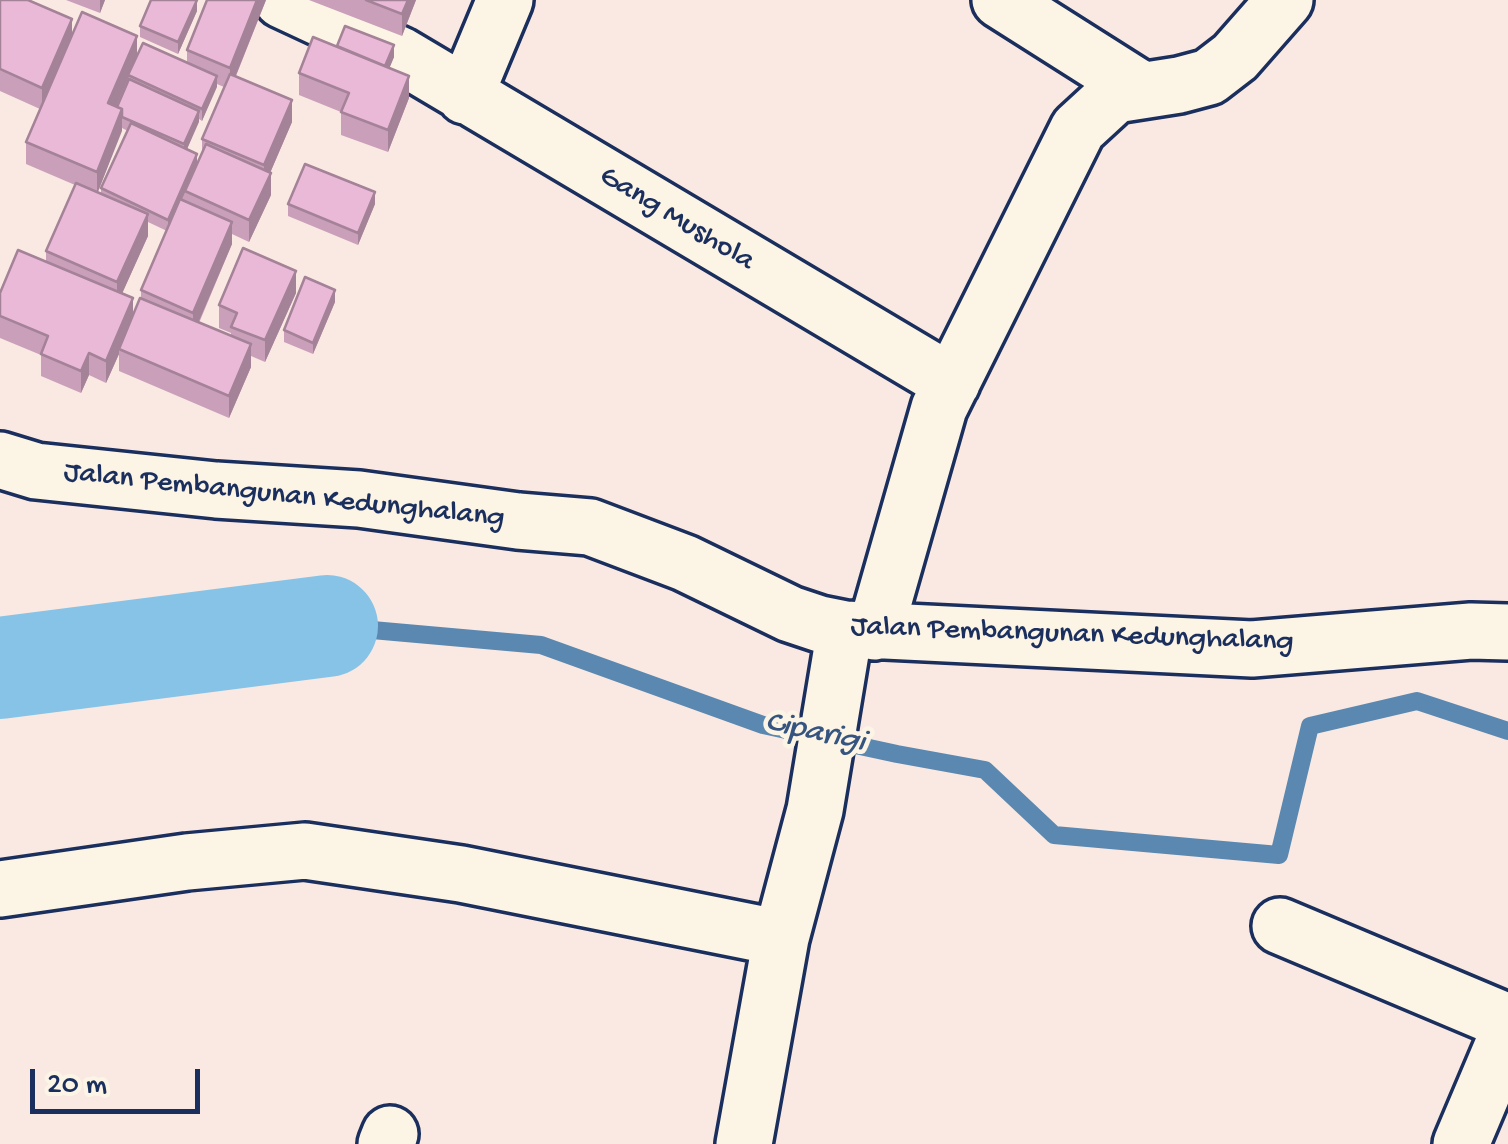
<!DOCTYPE html>
<style>
body{margin:0}
#map{position:relative;width:1508px;height:1144px;overflow:hidden;background:#f9e9e2;font-family:"Gochi Hand",sans-serif}
canvas{display:block}
.scale{position:absolute;left:30px;top:1069px;width:170px;height:45px;box-sizing:border-box;border:5px solid #1b2f5e;border-top:0;padding-left:12px;font-size:30px;line-height:35px;white-space:nowrap;color:#1b2f5e;-webkit-text-stroke:8px #fcf5e5;paint-order:stroke}
</style>
<div id="map">
<canvas width="1508" height="1144"></canvas>
<div class="scale">20 m</div>
</div>
<script>
const g = document.querySelector('canvas').getContext('2d');
g.lineJoin = 'round';
function trace(path, color, width, dash) { g.strokeStyle = color; g.lineWidth = width; g.lineCap = dash ? 'butt' : 'round'; g.setLineDash(dash || []); g.stroke(path); }
function paint(path, color) { g.fillStyle = color; g.fill(path, 'evenodd'); }
function write(font, color, halo, rows, align = 'center') {
  g.font = font + ' "Gochi Hand",sans-serif'; g.lineWidth = 9; g.setLineDash([]); g.textBaseline = 'middle'; g.strokeStyle = halo; g.fillStyle = color; for (const [text, x, y, turn = 0] of rows) {
    g.save(); g.translate(x, y); g.rotate((+turn || 0) * Math.PI / 180); g.textAlign = isNaN(turn) ? turn : align; if (halo) g.strokeText(text, 0, 0); g.fillText(text, 0, 0); g.restore();
  }
}
trace(new Path2D(`
 M 327,626 L 541,645 L 763,725 L 897,754 L 985,770 L 1054,835 L 1279,855 L 1310,726 L 1417,701 L 1508,731`), '#5b88b0', 18);
trace(new Path2D(`
 M 0,668 L 327,626`), '#86c3e6', 102);
const street = new Path2D(`
 M 282,0 L 400,55 L 952,383
 M 1000,0 L 1142,90
 M 465,96 L 505,0
 M 0,460 L 36,471 L 216,490 L 359,499 L 518,521 L 590,527 L 685,563 L 790,614 L 820,624 L 845,629 L 1252,649 L 1471,631 L 1508,632
 M 875,632 L 939,408 L 1078,129 L 1115,95 L 1179,85 L 1209,77 L 1235,57 L 1285,0
 M 0,889 L 187,862 L 305,851 L 461,874 L 781,938
 M 1280,926 L 1508,1022
 M 386,1144 L 390,1134
 M 744,1144 L 781,938 L 815,810 L 845,629
 M 1461,1144 L 1508,1033`);
trace(street, '#1b2f5e', 62);
trace(street, '#fcf5e5', 55);
paint(new Path2D(`
 M 0,0 L 72,35 L 137,57 L 187,62 L 187,50 L 207,0 L 266,0 L 236,76 L 292,122 L 270,173 L 271,195 L 249,242 L 232,234 L 232,244 L 199,323 L 231,336 L 231,333 L 219,328 L 219,305 L 296,293 L 265,362 L 251,356 L 251,367 L 229,418 L 119,371 L 119,354 L 106,383 L 89,375 L 81,393 L 41,376 L 41,355 L 0,338 L 0,293 L 46,261 L 46,251 L 75,185 L 26,164 L 26,142 L 40,109 L 0,91 ZM 217,84 L 224,87 L 202,139 L 202,153 L 197,164 L 187,149 L 199,119 L 202,121 ZM 122,128 L 128,131 L 101,188 L 101,194 L 98,192 ZM 148,222 L 167,231 L 141,290 L 141,298 L 133,315 L 122,293 L 148,236 Z
 M 66,0 L 105,0 L 100,13 Z
 M 309,0 L 416,0 L 402,36 Z
 M 197,11 L 178,54 L 140,37 L 140,26 Z
 M 337,46 L 394,57 L 389,68 L 409,98 L 388,152 L 341,135 L 341,112 L 299,95 L 299,73 Z
 M 288,204 L 375,204 L 358,245 L 288,216 Z
 M 335,302 L 313,354 L 284,342 L 284,330 Z`), '#ca9fba');
paint(new Path2D(`
 M 100,0 L 105,0 L 100,13 Z
 M 197,0 L 197,11 L 178,54 L 178,42 Z
 M 257,0 L 266,0 L 230,90 L 230,68 Z
 M 408,0 L 416,0 L 402,36 L 402,14 Z
 M 72,19 L 72,41 L 42,110 L 42,88 Z
 M 137,36 L 137,58 L 108,125 L 108,103 Z
 M 394,45 L 394,57 L 385,79 L 385,68 Z
 M 217,76 L 217,87 L 202,121 L 202,109 Z
 M 409,76 L 409,98 L 388,152 L 388,130 Z
 M 292,100 L 292,122 L 264,187 L 264,165 Z
 M 122,109 L 122,131 L 97,194 L 97,172 Z
 M 199,111 L 199,122 L 184,156 L 184,144 Z
 M 197,154 L 197,165 L 168,231 L 168,220 Z
 M 271,173 L 271,195 L 249,242 L 249,220 Z
 M 375,192 L 375,204 L 358,245 L 358,233 Z
 M 148,214 L 148,236 L 117,305 L 117,282 Z
 M 232,222 L 232,244 L 193,335 L 193,313 Z
 M 296,271 L 296,293 L 265,362 L 265,340 Z
 M 335,290 L 335,302 L 313,354 L 313,343 Z
 M 133,298 L 133,320 L 119,349 L 119,354 L 106,383 L 106,361 Z
 M 251,344 L 251,367 L 229,418 L 229,396 Z
 M 89,353 L 89,375 L 81,393 L 81,371 Z`), '#a48297');
const building = new Path2D(`
 M 0,0 L 28,0 L 72,19 L 42,88 L 0,69 Z
 M 151,0 L 197,0 L 178,42 L 140,26 Z
 M 207,0 L 257,0 L 230,68 L 187,50 Z
 M 366,0 L 408,0 L 402,14 Z
 M 82,12 L 137,36 L 108,103 L 122,109 L 97,172 L 26,142 Z
 M 345,26 L 394,45 L 385,66 L 337,46 Z
 M 313,37 L 409,76 L 388,130 L 341,112 L 349,93 L 299,73 Z
 M 143,43 L 217,76 L 202,109 L 128,75 Z
 M 230,74 L 292,100 L 264,165 L 202,139 Z
 M 129,79 L 199,111 L 184,144 L 122,117 L 122,109 L 117,107 Z
 M 131,123 L 197,154 L 168,220 L 101,188 Z
 M 206,144 L 271,173 L 249,220 L 185,191 Z
 M 305,164 L 375,192 L 358,233 L 288,204 Z
 M 76,183 L 148,214 L 117,282 L 46,251 Z
 M 180,199 L 232,222 L 193,313 L 141,290 Z
 M 243,248 L 296,271 L 265,340 L 231,327 L 237,313 L 219,305 Z
 M 18,250 L 133,298 L 106,361 L 89,353 L 81,371 L 41,354 L 48,336 L 0,316 L 0,293 Z
 M 305,277 L 335,290 L 313,343 L 284,330 Z
 M 140,298 L 251,344 L 229,396 L 119,349 Z`);
paint(building, '#ebb9d8');
trace(building, '#a48297', 2.5);
write('30px', '#1b2f5e', '#fcf5e5', [
 ["Gang Mushola",676,220,31],
 ["Jalan Pembangunan Kedunghalang",284,497,6],
 ["Jalan Pembangunan Kedunghalang",1072,636,2]
]);
write('italic 32px', '#365480', '#fcf5e5', [
 ["Ciparigi",815,734,12]
]);
</script>
